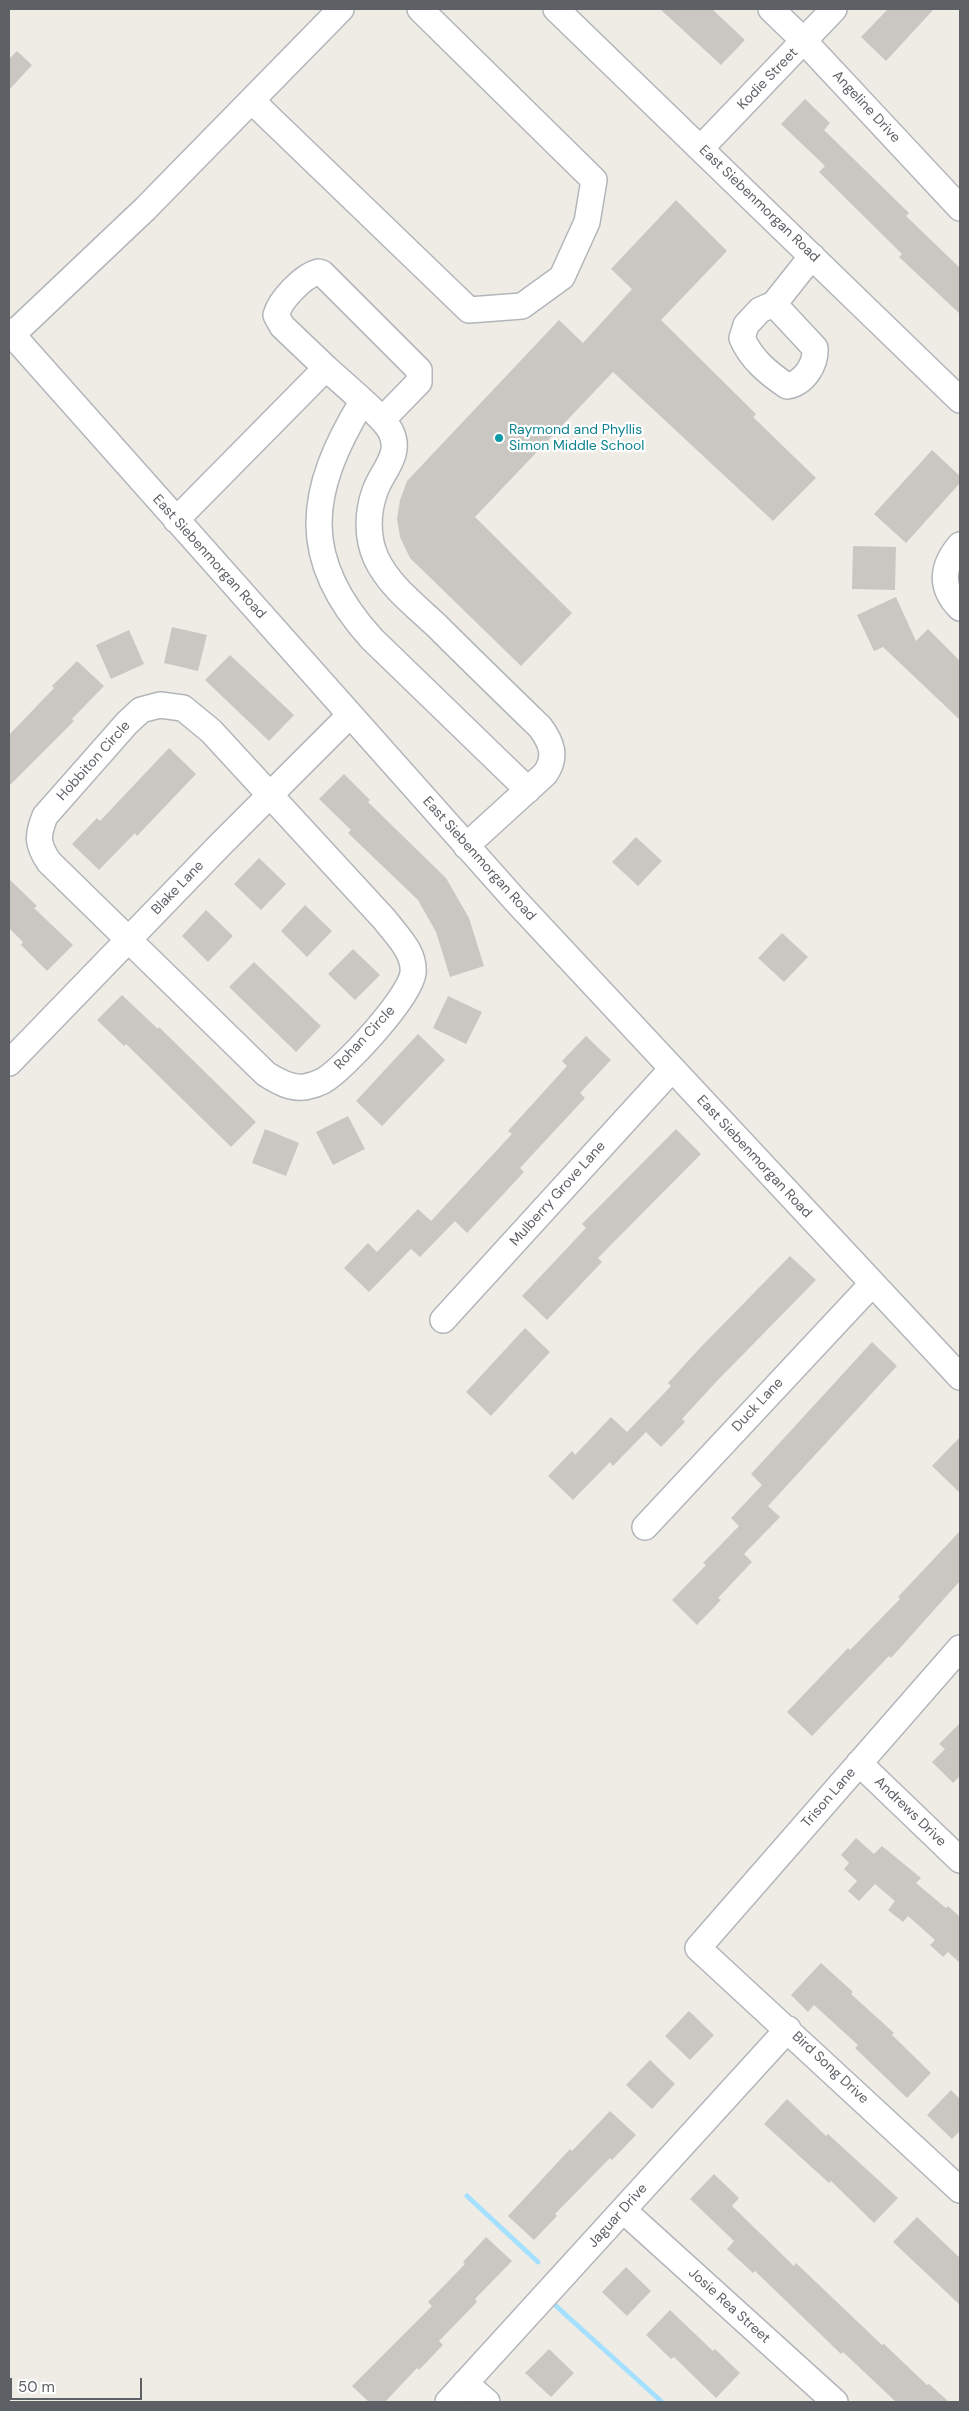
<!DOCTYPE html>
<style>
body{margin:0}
#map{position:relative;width:969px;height:2411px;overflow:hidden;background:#efece5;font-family:"DM Sans",sans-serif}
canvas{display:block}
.frame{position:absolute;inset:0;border:10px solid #5d6165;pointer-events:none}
.scale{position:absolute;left:10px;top:2378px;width:132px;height:22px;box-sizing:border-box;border:2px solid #5d6165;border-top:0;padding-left:6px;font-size:15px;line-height:18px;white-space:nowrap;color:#5d6165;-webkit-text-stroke:4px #fff;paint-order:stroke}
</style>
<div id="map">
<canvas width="969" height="2411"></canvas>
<div class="frame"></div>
<div class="scale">50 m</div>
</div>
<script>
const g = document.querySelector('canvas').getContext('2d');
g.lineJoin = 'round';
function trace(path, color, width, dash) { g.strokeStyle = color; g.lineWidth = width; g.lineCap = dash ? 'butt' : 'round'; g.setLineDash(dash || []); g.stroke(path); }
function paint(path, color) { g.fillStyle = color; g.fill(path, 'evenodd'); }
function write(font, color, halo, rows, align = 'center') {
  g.font = font + ' "DM Sans",sans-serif'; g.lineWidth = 4.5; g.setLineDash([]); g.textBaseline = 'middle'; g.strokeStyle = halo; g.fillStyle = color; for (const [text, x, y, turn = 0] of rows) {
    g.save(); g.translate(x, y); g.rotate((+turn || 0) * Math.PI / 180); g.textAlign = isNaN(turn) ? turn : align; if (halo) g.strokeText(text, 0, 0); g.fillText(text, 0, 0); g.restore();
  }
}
trace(new Path2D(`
 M 467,2196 L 538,2262
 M 556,2306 L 662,2402`), '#a5e1ff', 5);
paint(new Path2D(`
 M 660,9 L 712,9 L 745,40 L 721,65 Z
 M 888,9 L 934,9 L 886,61 L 861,37 Z
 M 17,51 L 32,65 L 9,90 L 9,59 Z
 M 805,99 L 830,123 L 824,130 L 909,213 L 906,216 L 960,268 L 960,314 L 899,257 L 902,254 L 819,172 L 825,166 L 781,124 Z
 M 676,200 L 727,251 L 661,320 L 756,414 L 753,417 L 816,478 L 773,521 L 613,372 L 475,517 L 572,613 L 521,666 L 410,558 L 400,537 L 397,519 L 400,500 L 407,481 L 559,320 L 583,343 L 632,289 L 611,269 Z
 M 932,450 L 960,476 L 960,483 L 906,543 L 874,514 Z
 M 853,546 L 896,547 L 895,590 L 852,589 Z
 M 896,597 L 916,641 L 928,629 L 960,661 L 960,720 L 883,647 L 874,651 L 857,615 Z
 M 172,627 L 207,635 L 198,671 L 164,663 Z
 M 129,630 L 144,664 L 111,679 L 96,645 Z
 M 230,655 L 294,715 L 269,741 L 205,680 Z
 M 77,661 L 104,686 L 72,719 L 74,721 L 9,786 L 9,735 L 54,688 L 52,686 Z
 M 169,748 L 196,774 L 137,836 L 135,833 L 99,870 L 72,844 L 97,818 L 100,821 Z
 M 344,774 L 370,800 L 368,802 L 446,878 L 469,918 L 484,966 L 450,977 L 436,932 L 418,900 L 348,833 L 351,830 L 319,799 Z
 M 636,837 L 662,861 L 638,886 L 612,862 Z
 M 259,858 L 286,884 L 261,910 L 234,884 Z
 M 9,879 L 37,906 L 34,908 L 73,945 L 47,971 L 21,945 L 23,942 L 9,928 Z
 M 305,905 L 332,931 L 307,957 L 281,931 Z
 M 206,910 L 233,936 L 208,962 L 182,936 Z
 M 782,933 L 808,957 L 784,982 L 758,958 Z
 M 353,949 L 380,975 L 355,1000 L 328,974 Z
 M 254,962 L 321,1026 L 296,1052 L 229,987 Z
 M 122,995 L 158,1029 L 159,1027 L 256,1122 L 231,1147 L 126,1044 L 124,1046 L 97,1020 Z
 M 448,996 L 482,1012 L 466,1044 L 433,1028 Z
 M 418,1034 L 445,1060 L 382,1126 L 356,1101 Z
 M 586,1036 L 611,1060 L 580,1093 L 585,1098 L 520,1168 L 524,1172 L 467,1233 L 455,1221 L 420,1257 L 411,1249 L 369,1292 L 344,1268 L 368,1243 L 377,1252 L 418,1209 L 431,1221 L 512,1134 L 508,1131 L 567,1066 L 562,1061 Z
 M 348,1116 L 365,1149 L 333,1165 L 316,1132 Z
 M 265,1129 L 299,1143 L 286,1176 L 252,1163 Z
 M 676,1129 L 701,1154 L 598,1258 L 602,1262 L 547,1320 L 522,1296 L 586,1228 L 582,1224 Z
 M 790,1256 L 816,1280 L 716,1382 L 682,1419 L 685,1422 L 661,1447 L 646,1432 L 613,1466 L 610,1462 L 573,1500 L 548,1476 L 572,1451 L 575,1455 L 611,1417 L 627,1432 L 671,1386 L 668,1383 L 699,1349 Z
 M 525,1328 L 550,1352 L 491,1416 L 466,1392 Z
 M 872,1342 L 897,1366 L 768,1506 L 780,1517 L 744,1554 L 752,1562 L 718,1598 L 721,1600 L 697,1625 L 672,1600 L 706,1565 L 703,1563 L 739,1526 L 731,1518 L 762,1485 L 751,1474 Z
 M 960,1437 L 960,1493 L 932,1466 Z
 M 960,1531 L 960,1581 L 891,1658 L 889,1656 L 812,1736 L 787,1712 L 848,1648 L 850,1650 L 900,1599 L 898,1597 Z
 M 960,1723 L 960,1776 L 953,1783 L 932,1762 L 945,1749 L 939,1744 Z
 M 856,1838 L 874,1854 L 882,1846 L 921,1878 L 916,1883 L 946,1908 L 948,1906 L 960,1917 L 960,1963 L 948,1952 L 943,1957 L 930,1945 L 935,1940 L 908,1916 L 903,1922 L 888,1910 L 895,1901 L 875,1884 L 859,1901 L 848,1891 L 857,1881 L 844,1869 L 849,1863 L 841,1855 Z
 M 821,1963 L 853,1992 L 851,1994 L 894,2033 L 892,2035 L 931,2073 L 907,2098 L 855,2048 L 858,2045 L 814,2005 L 808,2012 L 791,1995 Z
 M 689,2011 L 714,2035 L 690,2060 L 665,2036 Z
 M 650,2060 L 675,2084 L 652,2109 L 626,2085 Z
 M 951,2090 L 960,2099 L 960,2131 L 952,2139 L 927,2115 Z
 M 787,2099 L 826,2136 L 828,2134 L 898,2198 L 874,2223 L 831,2181 L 829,2183 L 764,2124 Z
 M 610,2111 L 636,2135 L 612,2160 L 610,2158 L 555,2214 L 557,2216 L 534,2240 L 508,2216 L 570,2149 L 572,2151 Z
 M 714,2174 L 739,2198 L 732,2206 L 794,2266 L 796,2263 L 882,2345 L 884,2344 L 927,2385 L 929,2384 L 949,2402 L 896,2402 L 843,2352 L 841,2354 L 755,2271 L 753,2273 L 727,2249 L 734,2241 L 690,2199 Z
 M 917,2217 L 960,2258 L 960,2305 L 893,2242 Z
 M 486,2237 L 512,2261 L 475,2299 L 477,2302 L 439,2341 L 443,2345 L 419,2370 L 417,2368 L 385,2402 L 369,2402 L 352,2386 L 432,2306 L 428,2302 L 465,2264 L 463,2262 Z
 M 626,2267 L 651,2291 L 627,2316 L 602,2292 Z
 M 670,2310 L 713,2351 L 715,2349 L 740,2373 L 716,2398 L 674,2357 L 671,2359 L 646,2335 Z
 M 549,2349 L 574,2373 L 551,2397 L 525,2373 Z`), '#cac7c2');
const minor = new Path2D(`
 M 556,9 L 960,400
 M 771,9 L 804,41 L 960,208
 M 252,101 L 469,310 L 522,306 L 562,277 L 587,222 L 594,180 L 420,9
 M 701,148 L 834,9
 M 774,304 L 815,348 C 816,365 804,383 787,386 C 768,373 751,359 742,338 L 746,325 L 760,310 L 774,304 L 812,256
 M 9,331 L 515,900 L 960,1377
 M 12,335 L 145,209 L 341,9
 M 326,368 L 282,326 L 276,315 C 280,300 303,276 318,272 L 322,273 L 419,370 L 419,382 L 382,420
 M 362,402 C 308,491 298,558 372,639 L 528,790
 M 176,520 L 326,368 C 340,381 384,417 391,432 C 402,455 382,471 375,491 C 367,513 367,538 376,558 C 389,586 416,606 437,626 C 471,660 506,694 540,727 C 552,743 557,757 545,774 L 466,846
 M 960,545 C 942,566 939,587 960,608
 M 160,705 L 183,708 L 211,731 L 385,920 C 397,936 415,952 413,973 C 410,997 345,1068 323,1081 C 319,1083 310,1086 305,1087 C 291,1089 277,1081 266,1074 L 49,862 C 37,844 37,836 45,816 L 127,723 L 141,710 Z
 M 9,1063 L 220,845 L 350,715
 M 443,1320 L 672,1069
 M 645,1527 L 872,1284
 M 960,1648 L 698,1948 L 960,2190
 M 859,1763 L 960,1860
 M 623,2210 L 835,2402
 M 465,2383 L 487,2402
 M 448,2402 L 788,2029`);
trace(minor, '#b2b6ba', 28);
trace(minor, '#fff', 25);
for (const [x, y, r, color] of [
 [499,438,5,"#0f9aa8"]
]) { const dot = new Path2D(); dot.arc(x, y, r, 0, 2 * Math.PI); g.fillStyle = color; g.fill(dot); trace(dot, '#fff', 2); }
write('14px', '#5d6165', '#fff', [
 ["Kodie Street",768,79,-46],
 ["Angeline Drive",866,107,47],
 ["East Siebenmorgan Road",759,204,44],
 ["East Siebenmorgan Road",209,557,48],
 ["Hobbiton Circle",94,761,-48],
 ["East Siebenmorgan Road",479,859,48],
 ["Blake Lane",178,888,-46],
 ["Rohan Circle",365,1038,-47],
 ["East Siebenmorgan Road",754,1157,47],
 ["Mulberry Grove Lane",558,1194,-48],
 ["Duck Lane",758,1405,-47],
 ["Trison Lane",829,1798,-49],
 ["Andrews Drive",910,1812,44],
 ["Bird Song Drive",830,2068,43],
 ["Jaguar Drive",618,2216,-48],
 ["Josie Rea Street",729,2306,42]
]);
write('14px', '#0d838f', '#fff', [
 ["Raymond and Phyllis",509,430],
 ["Simon Middle School",509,446]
], 'left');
</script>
